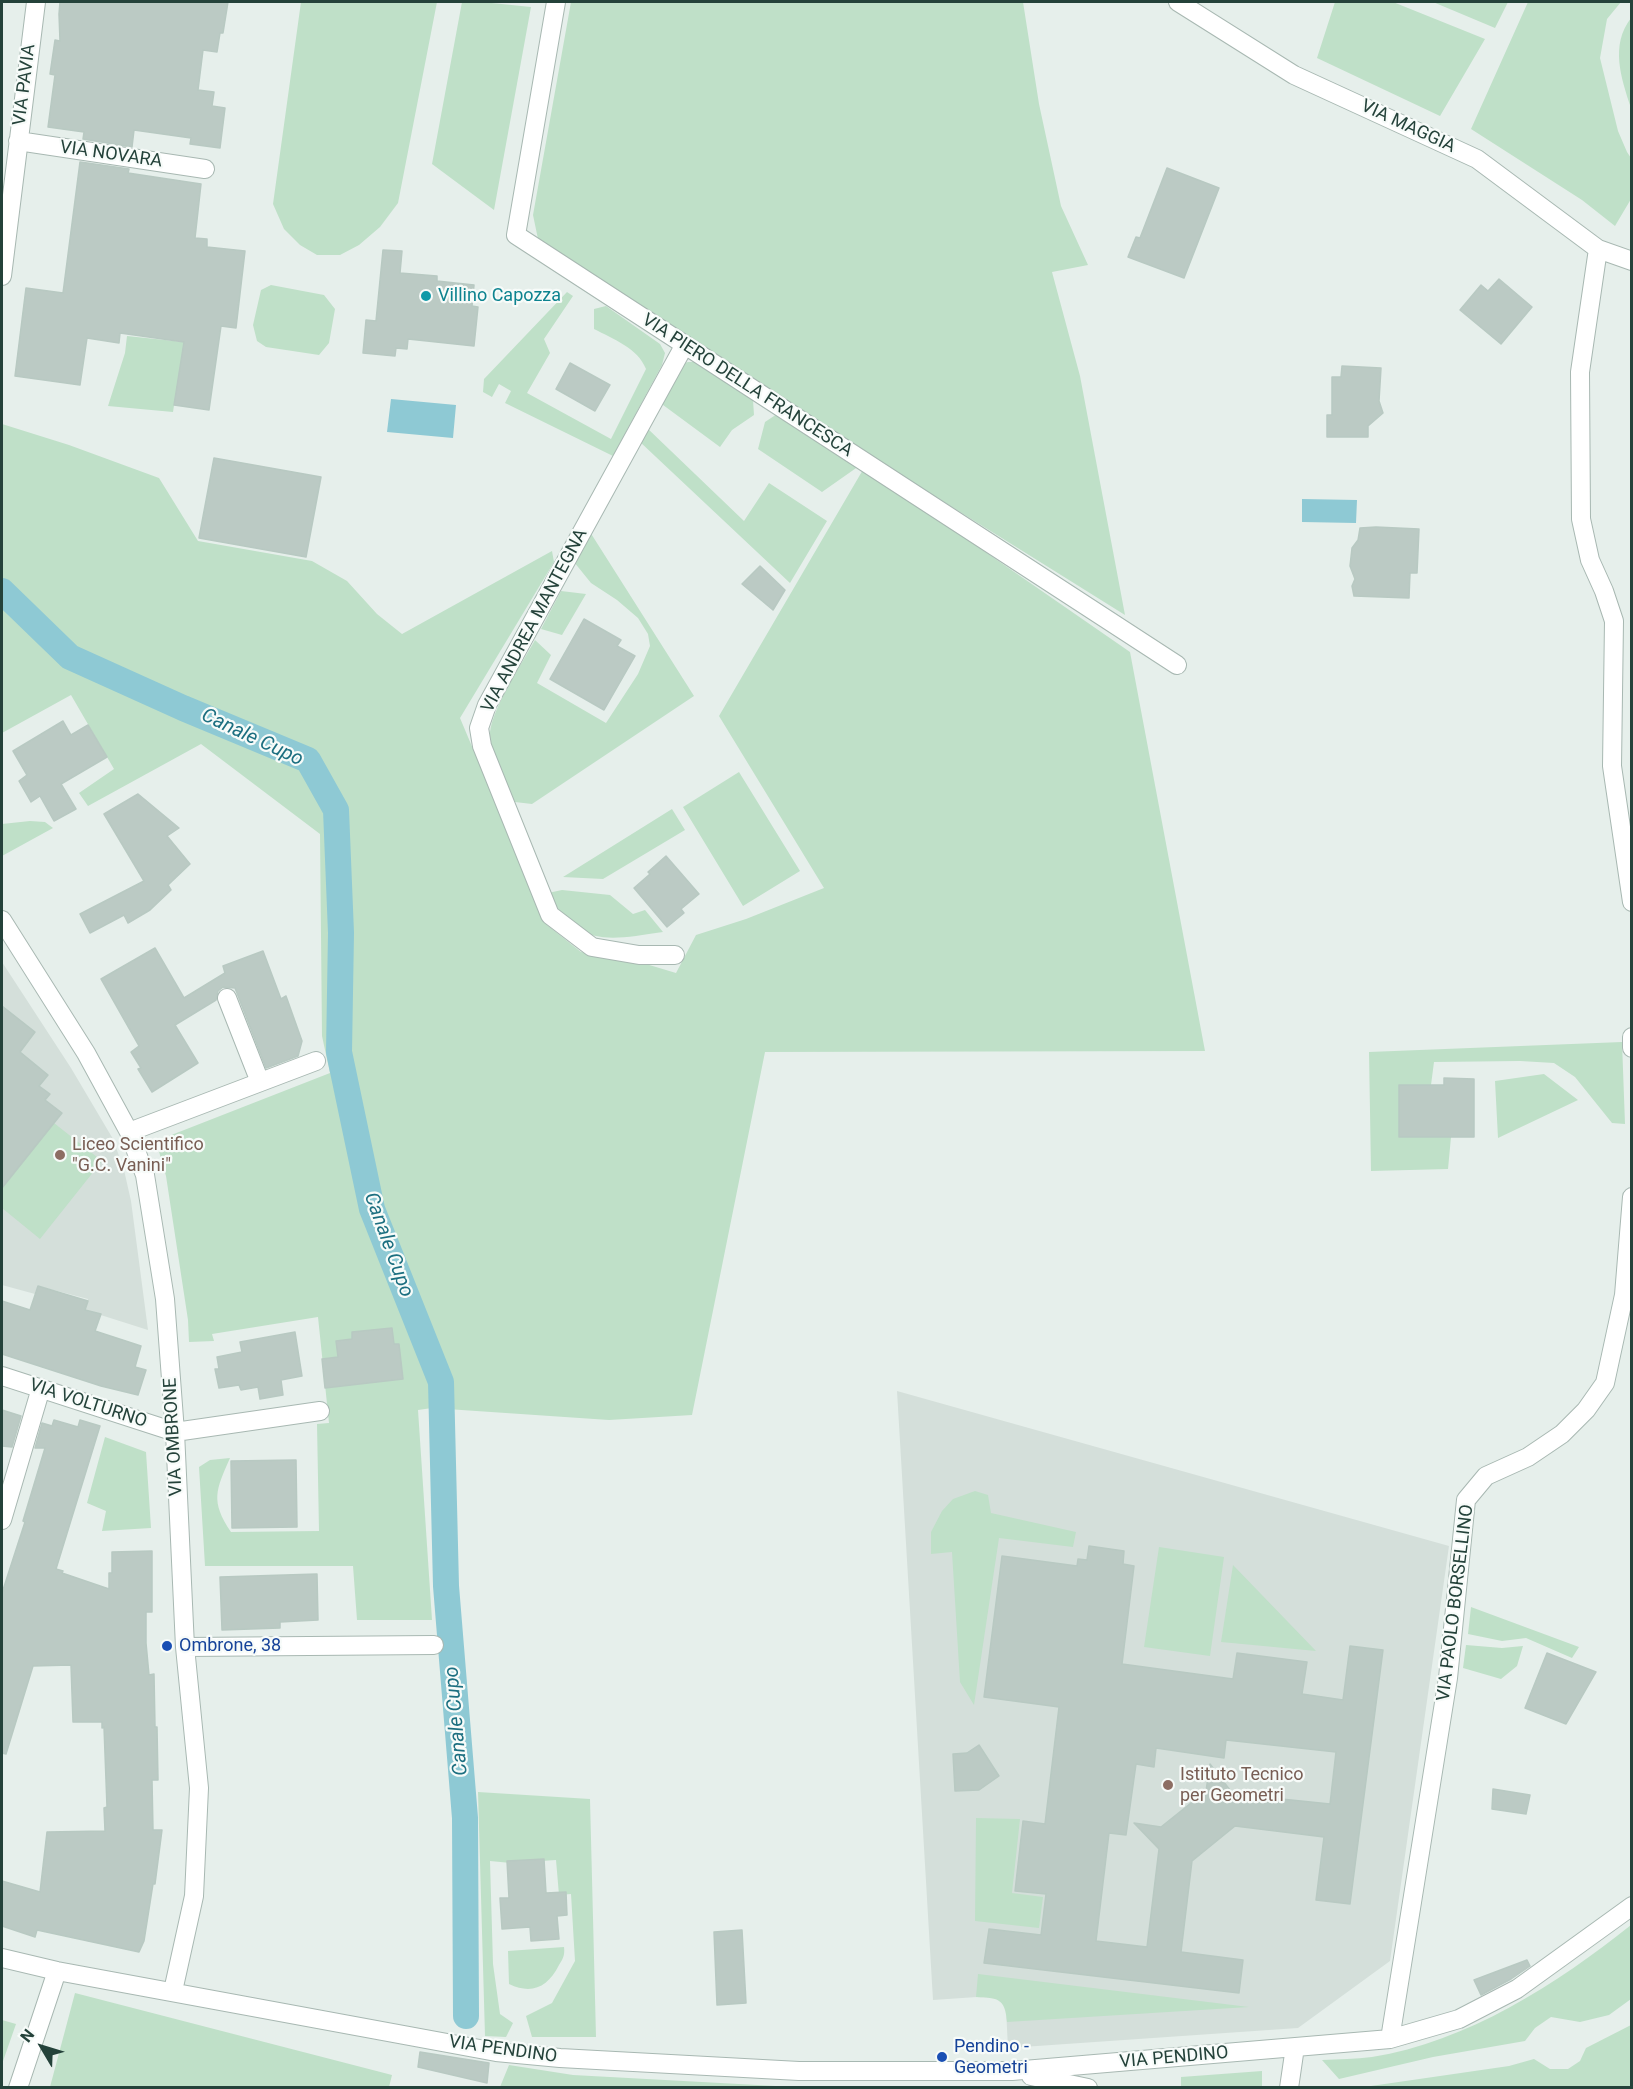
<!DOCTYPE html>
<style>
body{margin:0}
#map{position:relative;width:1633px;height:2089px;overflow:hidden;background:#e6efeb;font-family:Roboto,sans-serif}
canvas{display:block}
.frame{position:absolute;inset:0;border:3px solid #24423a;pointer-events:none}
.north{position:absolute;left:12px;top:2017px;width:60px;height:60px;-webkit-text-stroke:4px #f7fbf9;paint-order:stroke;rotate:308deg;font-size:16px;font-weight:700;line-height:24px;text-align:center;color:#24423a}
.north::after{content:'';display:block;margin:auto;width:21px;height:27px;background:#24423a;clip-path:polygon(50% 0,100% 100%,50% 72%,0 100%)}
</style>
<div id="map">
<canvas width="1633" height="2089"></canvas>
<div class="frame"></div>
<div class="north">N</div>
</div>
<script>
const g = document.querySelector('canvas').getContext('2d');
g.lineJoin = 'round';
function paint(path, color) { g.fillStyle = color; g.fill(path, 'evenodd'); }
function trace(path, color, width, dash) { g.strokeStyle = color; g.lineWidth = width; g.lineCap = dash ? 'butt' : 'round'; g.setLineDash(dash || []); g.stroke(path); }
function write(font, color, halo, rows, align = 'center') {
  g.font = font + ' Roboto,sans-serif'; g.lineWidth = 4.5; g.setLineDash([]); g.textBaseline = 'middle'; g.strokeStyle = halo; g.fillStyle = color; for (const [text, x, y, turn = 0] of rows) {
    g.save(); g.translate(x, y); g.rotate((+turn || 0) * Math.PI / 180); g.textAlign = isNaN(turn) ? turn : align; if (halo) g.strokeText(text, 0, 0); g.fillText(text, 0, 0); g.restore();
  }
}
paint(new Path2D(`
 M 2,962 L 71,1068 L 113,1139 L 124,1170 L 131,1201 L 148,1330 L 85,1310 L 88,1299 L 38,1286 L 35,1294 L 2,1285 Z
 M 897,1391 L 1449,1546 L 1390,1961 L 1298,2028 L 1008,2048 L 1006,2009 L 1001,2001 L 994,1998 L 977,1997 L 933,2000 Z`), '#d4dfda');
paint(new Path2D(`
 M 301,2 L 437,2 L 398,203 L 380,227 L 359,245 L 340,255 L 317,255 L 300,245 L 284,229 L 273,204 Z
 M 462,2 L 482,2 L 531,7 L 494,210 L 432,164 Z
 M 571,2 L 1023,2 L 1039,104 L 1061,206 L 1088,265 L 1052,272 L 1080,376 L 1125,615 L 824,427 L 538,239 L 533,215 Z
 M 1335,2 L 1393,2 L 1485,39 L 1440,116 L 1317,58 Z
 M 1433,2 L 1508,2 L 1495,28 Z
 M 1528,2 L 1621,2 L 1607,19 L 1600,58 L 1618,131 L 1627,152 L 1631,158 L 1631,199 L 1615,226 L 1582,200 L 1471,129 Z
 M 1631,18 L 1631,108 C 1621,78 1610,45 1631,18 Z
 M 271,285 L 324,295 L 335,309 L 329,343 L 319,355 L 266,347 L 257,341 L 253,325 L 261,290 Z
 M 567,292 L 573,296 L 544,339 L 550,353 L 527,393 L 611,439 L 646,369 C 638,348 613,339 594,329 L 594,309 L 606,306 L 660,344 L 665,353 L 662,365 L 613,456 L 505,403 L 511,391 L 499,384 L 492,397 L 483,392 L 484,379 Z
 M 127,336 L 184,342 L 173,412 L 108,406 L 125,353 Z
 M 688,362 L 694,362 L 753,400 L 754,415 L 732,430 L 720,447 L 659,402 L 682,364 Z
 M 777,414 L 859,466 L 822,492 L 758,449 L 765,422 Z
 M 2,424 L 69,445 L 159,478 L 198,541 L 312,561 L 347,581 L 377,614 L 402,634 L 552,551 L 554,562 L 460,718 L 547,925 L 581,952 L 636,961 L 676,973 L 696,935 L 746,919 L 824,888 L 719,716 L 864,468 L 1130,652 L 1205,1051 L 765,1052 L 692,1415 L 609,1420 L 432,1408 L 418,1410 L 432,1620 L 357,1620 L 353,1566 L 205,1566 L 199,1467 L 210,1460 L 230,1458 C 216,1490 210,1501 231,1532 L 319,1531 L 317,1424 L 329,1423 L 318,1317 L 212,1334 L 214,1341 L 189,1342 L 188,1320 L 166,1176 L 156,1141 L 330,1073 L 322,1036 L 320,834 L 201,744 L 88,806 L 79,793 L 114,769 L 71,695 L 2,733 Z
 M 646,427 L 744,521 L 769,483 L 827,521 L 790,583 L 639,441 Z
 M 590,532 L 694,696 L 532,804 L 515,802 C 505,782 491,760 490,737 C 488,714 523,662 535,640 L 551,655 L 537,683 L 606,723 L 638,674 L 650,646 L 648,634 L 638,618 L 617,600 L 591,583 L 574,562 Z
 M 561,591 L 586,594 L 562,635 L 541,629 Z
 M 739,772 L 800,871 L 743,906 L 683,807 Z
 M 672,809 L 685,830 L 603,879 L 563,877 Z
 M 30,821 L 45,822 L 53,828 L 2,856 L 2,824 Z
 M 562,890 L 610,895 L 633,914 L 645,910 L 663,932 C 608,940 579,948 548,893 Z
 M 1622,1042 L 1625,1124 L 1612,1123 L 1575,1077 L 1554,1063 L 1520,1061 L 1434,1062 L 1431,1085 L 1399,1085 L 1399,1136 L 1451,1137 L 1448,1169 L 1371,1171 L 1369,1052 Z
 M 1544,1074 L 1578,1100 L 1498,1138 L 1495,1081 Z
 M 54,1123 L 102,1161 L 40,1239 L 2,1208 L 2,1188 Z
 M 105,1437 L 146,1452 L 151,1528 L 102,1531 L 106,1511 L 87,1503 Z
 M 975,1491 L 988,1495 L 991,1513 L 1076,1532 L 1073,1547 L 999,1538 L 974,1705 L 960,1682 L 952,1552 L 931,1554 L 931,1532 L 942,1511 L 953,1499 Z
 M 1159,1547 L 1224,1557 L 1210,1656 L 1144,1647 Z
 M 1233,1565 L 1316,1651 L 1221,1642 Z
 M 1471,1607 L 1579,1647 L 1572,1658 L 1526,1638 L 1502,1641 L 1468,1634 Z
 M 1466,1645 L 1502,1648 L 1523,1646 L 1517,1666 L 1501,1679 L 1463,1668 Z
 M 478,1792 L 590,1799 L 596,2037 L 532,2037 L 526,2016 L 552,2003 L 575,1961 L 571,1894 L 559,1895 L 556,1860 L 511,1863 L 490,1861 L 493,1964 L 500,2014 L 513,2023 L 506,2037 L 485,2036 Z
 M 976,1818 L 1020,1819 L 1012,1893 L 1043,1897 L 1039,1928 L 975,1921 Z
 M 1631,1925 L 1631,1999 L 1609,2015 L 1580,2022 L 1551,2017 L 1535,2028 L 1525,2041 L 1433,2057 L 1339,2079 L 1322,2060 C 1338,2059 1356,2059 1372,2057 C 1467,2042 1557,1984 1631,1925 Z
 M 564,1947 C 565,1955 563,1959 559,1965 C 548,1987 532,1995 509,1984 L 508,1951 Z
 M 978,1974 L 1249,2007 L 1007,2022 C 1005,1998 998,1998 976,1997 Z
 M 75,1993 L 392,2075 L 389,2087 L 50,2087 Z
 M 2,2020 L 16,2024 L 2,2064 Z
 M 1631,2025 L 1631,2087 L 1364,2087 L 1509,2066 L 1534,2059 L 1550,2069 L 1568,2069 L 1580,2061 L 1586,2048 Z
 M 509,2065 L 573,2075 L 794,2087 L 500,2087 Z
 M 1262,2071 L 1262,2087 L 1181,2087 L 1181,2077 Z`), '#bfe0c8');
paint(new Path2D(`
 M 391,399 L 456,405 L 453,438 L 387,432 Z
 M 1302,499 L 1357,500 L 1356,523 L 1302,522 Z`), '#8ec9d4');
trace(new Path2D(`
 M 2,591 L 70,657 L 183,708 L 308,760 L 336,810 L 341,933 L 339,1052 L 372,1209 L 441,1382 L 446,1586 L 465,1818 L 466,2016`), '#8ec9d4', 26);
const building = new Path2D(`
 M 60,2 L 228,2 L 223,33 L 220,33 L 217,52 L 203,50 L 198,90 L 214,92 L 212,106 L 225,108 L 220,148 L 190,144 L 191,138 L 134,130 L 132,147 L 83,139 L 84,132 L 48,127 L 55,75 L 50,74 L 55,40 L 60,41 L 59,14 Z
 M 80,162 L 129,169 L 128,173 L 201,184 L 195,238 L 207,239 L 207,247 L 245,251 L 236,328 L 221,326 L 209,410 L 174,405 L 184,342 L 120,333 L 119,343 L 87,338 L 80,385 L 15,376 L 26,288 L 63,293 Z
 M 1167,168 L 1219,188 L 1184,278 L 1128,257 L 1136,237 L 1140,238 Z
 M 383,250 L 402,251 L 400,273 L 437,276 L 437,281 L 474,285 L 472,306 L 478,307 L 474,346 L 408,339 L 407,349 L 396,348 L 395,356 L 363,353 L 366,320 L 376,321 Z
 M 1499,279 L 1532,307 L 1501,344 L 1460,310 L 1481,285 L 1488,291 Z
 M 570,363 L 610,385 L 595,411 L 556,389 Z
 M 1342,366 L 1381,368 L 1379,401 L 1383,413 L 1368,426 L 1368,437 L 1327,437 L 1327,415 L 1332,415 L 1332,377 L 1341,377 Z
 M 214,458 L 321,477 L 306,557 L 199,538 Z
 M 1376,527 L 1419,529 L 1417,573 L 1410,573 L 1409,598 L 1354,596 L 1352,586 L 1355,579 L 1350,566 L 1352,548 L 1358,540 L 1360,528 Z
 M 760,566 L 785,590 L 773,610 L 742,584 Z
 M 584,619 L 621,640 L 617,646 L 635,656 L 604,710 L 550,679 Z
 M 63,721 L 71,735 L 88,725 L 107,757 L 61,784 L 76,809 L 54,821 L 40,796 L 31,802 L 19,781 L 27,775 L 13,751 Z
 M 138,794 L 179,828 L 167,836 L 190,864 L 168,885 L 171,890 L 150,910 L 128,923 L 124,915 L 90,933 L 80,914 L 144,881 L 104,814 Z
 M 666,856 L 699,894 L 681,909 L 684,913 L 667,927 L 634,888 L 650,874 L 648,872 Z
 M 155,948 L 184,998 L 225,973 L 223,966 L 263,951 L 281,999 L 286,996 L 302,1041 L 298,1056 L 266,1068 L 235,988 L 223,987 L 218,991 L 216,1000 L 175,1025 L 198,1063 L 152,1092 L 138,1069 L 141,1068 L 131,1052 L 139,1046 L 101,979 Z
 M 2,1006 L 35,1032 L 20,1052 L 48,1075 L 39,1086 L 50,1094 L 45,1100 L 62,1113 L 2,1188 Z
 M 1444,1078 L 1474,1079 L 1474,1137 L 1399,1137 L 1399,1085 L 1444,1085 Z
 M 38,1286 L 88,1301 L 85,1310 L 101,1314 L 95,1331 L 141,1346 L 135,1367 L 146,1370 L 138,1395 L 101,1386 L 2,1354 L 2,1301 L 30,1310 Z
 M 392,1328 L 394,1344 L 399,1344 L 403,1379 L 325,1388 L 322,1359 L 338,1357 L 336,1341 L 352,1339 L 352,1332 Z
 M 295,1332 L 302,1376 L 281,1380 L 283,1395 L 260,1399 L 258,1387 L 241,1390 L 239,1385 L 219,1388 L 215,1369 L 219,1369 L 217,1357 L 242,1352 L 240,1342 Z
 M 2,1410 L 21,1416 L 12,1447 L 2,1446 Z
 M 54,1420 L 78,1427 L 80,1420 L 100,1426 L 56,1569 L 63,1571 L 62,1573 L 109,1589 L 109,1573 L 112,1573 L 112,1552 L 152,1551 L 152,1612 L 146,1612 L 146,1643 L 149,1675 L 154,1674 L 155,1727 L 157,1727 L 158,1780 L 152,1780 L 153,1830 L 162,1830 L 155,1884 L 153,1884 L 144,1941 L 139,1952 L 37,1930 L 35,1937 L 2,1926 L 2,1881 L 40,1892 L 47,1832 L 105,1831 L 104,1808 L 107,1807 L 104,1727 L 102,1728 L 102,1722 L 73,1722 L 71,1665 L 33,1666 L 6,1754 L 2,1753 L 2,1593 L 25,1522 L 23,1521 L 45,1448 L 35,1448 L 42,1423 L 52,1426 Z
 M 296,1460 L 297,1527 L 232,1528 L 231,1461 Z
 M 1089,1546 L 1124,1551 L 1123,1564 L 1134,1566 L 1122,1664 L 1233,1679 L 1237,1653 L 1307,1662 L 1302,1694 L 1343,1700 L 1350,1646 L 1383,1650 L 1350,1904 L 1316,1900 L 1324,1837 L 1235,1826 L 1192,1861 L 1181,1952 L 1243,1960 L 1239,1993 L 984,1963 L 989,1929 L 1041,1935 L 1046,1894 L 1015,1891 L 1023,1821 L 1045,1824 L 1059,1707 L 984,1697 L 1002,1556 L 1077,1566 L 1078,1559 L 1087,1560 ZM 1226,1740 L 1336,1752 L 1330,1804 L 1233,1794 L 1210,1764 L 1206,1791 L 1161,1827 L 1134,1823 L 1159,1849 L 1147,1947 L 1096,1941 L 1109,1833 L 1126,1835 L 1136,1764 L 1154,1767 L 1156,1748 L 1224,1758 Z
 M 317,1574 L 318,1620 L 280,1622 L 280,1628 L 222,1630 L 220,1577 Z
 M 1547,1653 L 1596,1672 L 1566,1724 L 1525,1708 Z
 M 979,1745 L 999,1776 L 979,1790 L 955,1791 L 953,1754 L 967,1753 Z
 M 1493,1789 L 1530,1795 L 1526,1814 L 1492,1809 Z
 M 544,1859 L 546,1893 L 566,1892 L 567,1915 L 557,1916 L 559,1939 L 531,1941 L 530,1927 L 502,1929 L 500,1898 L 509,1898 L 507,1861 Z
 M 742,1930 L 746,2003 L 717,2005 L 714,1932 Z
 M 1527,1960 L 1530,1966 L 1511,1979 L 1481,1995 L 1474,1980 Z
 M 420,2052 L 489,2063 L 487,2083 L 418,2067 Z`);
paint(building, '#bbcac4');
trace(building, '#b8c9c2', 1.5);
const minor = new Path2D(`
 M 556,2 L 516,235 L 1177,665
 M 1178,2 L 1294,75 L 1477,159 L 1598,249 L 1632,261
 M 18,141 L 205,169
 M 1598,249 L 1580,372 L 1581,519 L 1590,560 L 1604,591 L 1614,621 L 1612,766 L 1632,902
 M 2,276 L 36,2
 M 2,920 L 86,1053 L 129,1132 L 145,1175 L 165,1299 L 175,1432 L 185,1647 L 199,1788 L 194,1896 L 173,1991
 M 675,955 L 639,955 L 592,947 L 550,915 L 482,746 L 479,728 L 487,705 L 684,346
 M 227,998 L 260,1082
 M 1632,1037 L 1632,1048
 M 129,1132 L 316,1061
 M 2,1376 L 175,1432 L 320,1411
 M 2,1520 L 41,1388
 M 185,1647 L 434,1645
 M 2,1958 L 57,1971 L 496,2052 L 560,2058 L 799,2071 L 1012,2071 L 1390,2039 L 1459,2019 L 1517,1989 L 1632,1906
 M 1390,2039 L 1448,1678 L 1466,1500 L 1486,1476 L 1528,1457 L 1562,1434 L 1586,1410 L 1605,1383 L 1624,1295 L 1632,1197
 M 1031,2076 L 1088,2088
 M 18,2088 L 57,1971
 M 1289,2088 L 1295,2047`);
trace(minor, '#a8b8b2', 20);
trace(minor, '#fff', 18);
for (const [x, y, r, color] of [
 [426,296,6,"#0f9aa8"],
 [60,1155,6,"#8d6e63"],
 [167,1646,6,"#1a4fb4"],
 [1168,1785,6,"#8d6e63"],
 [942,2057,6,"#1a4fb4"]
]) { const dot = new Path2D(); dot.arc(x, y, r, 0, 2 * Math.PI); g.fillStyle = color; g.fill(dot); trace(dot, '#f7fbf9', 2); }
write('18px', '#24423a', '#f7fbf9', [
 ["VIA PAVIA",25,85,-83],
 ["VIA MAGGIA",1408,127,25],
 ["VIA NOVARA",111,155,8],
 ["VIA PIERO DELLA FRANCESCA",747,386,33],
 ["VIA ANDREA MANTEGNA",535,621,-62],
 ["VIA VOLTURNO",88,1404,18],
 ["VIA OMBRONE",174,1437,-93],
 ["VIA PAOLO BORSELLINO",1456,1603,-83],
 ["VIA PENDINO",503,2050,8],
 ["VIA PENDINO",1174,2058,-5]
]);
write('18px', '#0d838f', '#f7fbf9', [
 ["Villino Capozza",438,296]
], 'left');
write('18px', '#785e54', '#f7fbf9', [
 ["Liceo Scientifico",72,1145],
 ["\"G.C. Vanini\"",72,1166],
 ["Istituto Tecnico",1180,1775],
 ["per Geometri",1180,1796]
], 'left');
write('18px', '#164399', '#f7fbf9', [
 ["Ombrone, 38",179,1646],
 ["Pendino -",954,2047],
 ["Geometri",954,2068]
], 'left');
write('italic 20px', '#1c6f80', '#f7fbf9', [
 ["Canale Cupo",252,738,25],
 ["Canale Cupo",388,1245,70],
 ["Canale Cupo",457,1721,-95]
]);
</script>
